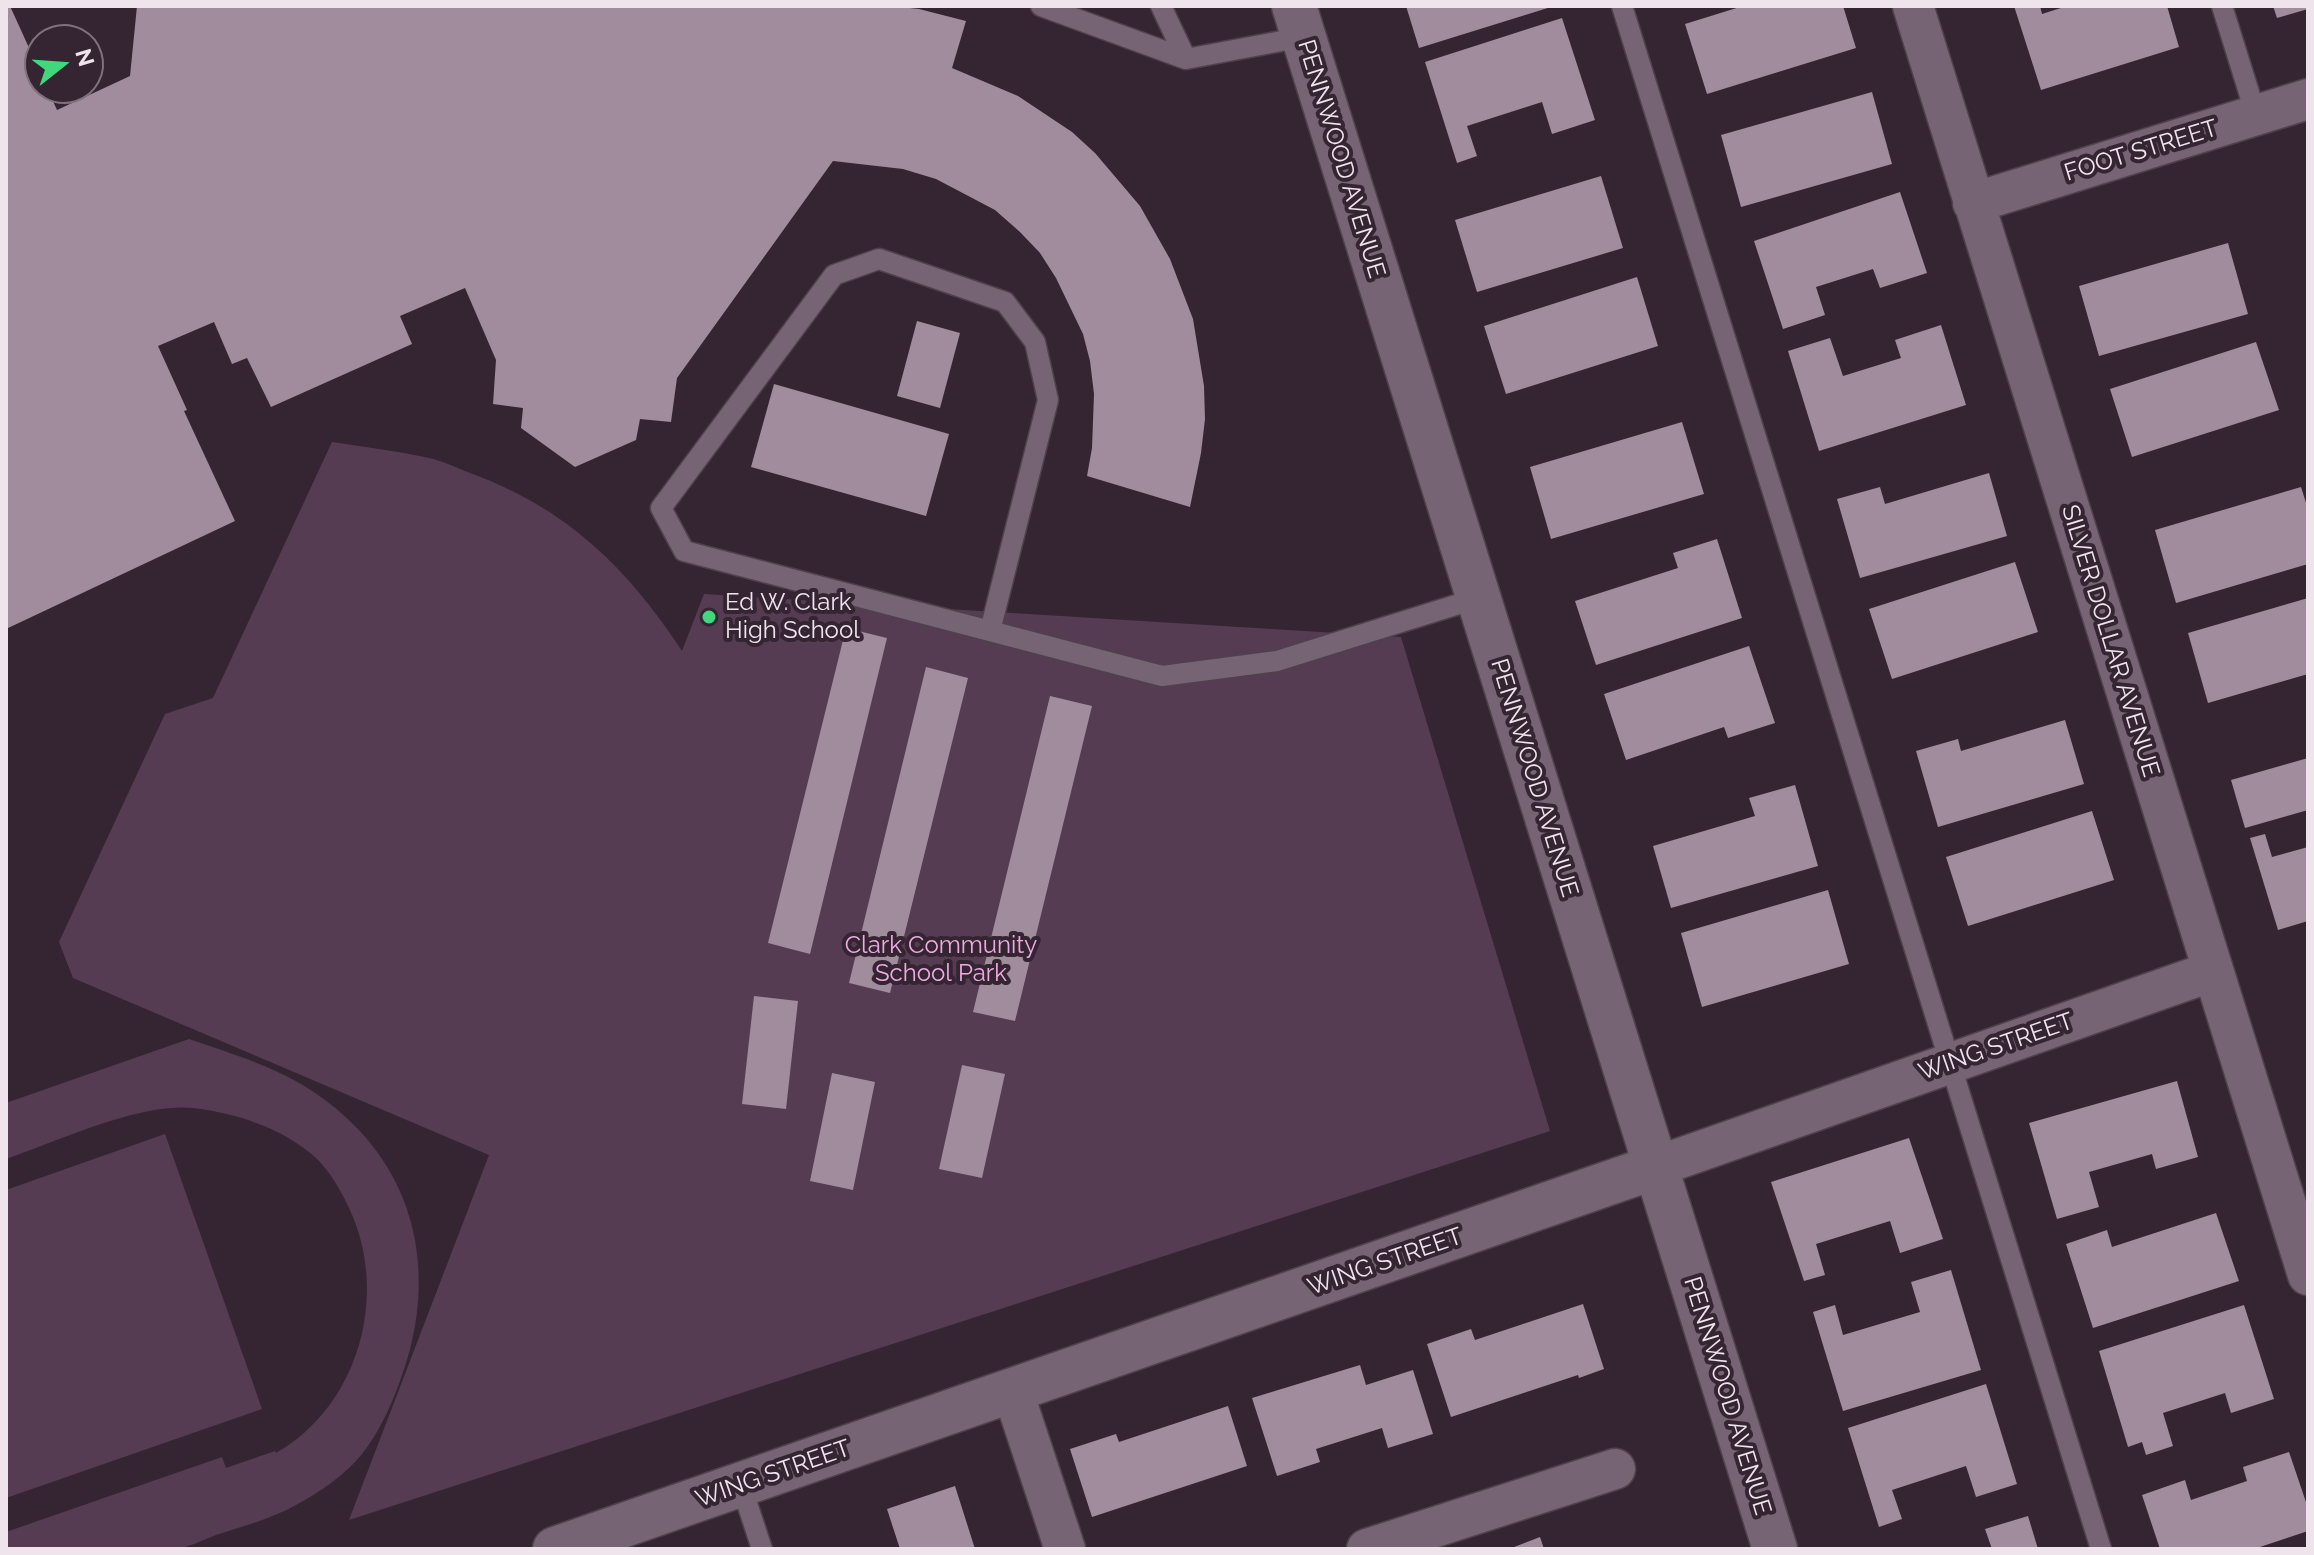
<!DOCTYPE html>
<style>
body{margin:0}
#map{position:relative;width:2314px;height:1555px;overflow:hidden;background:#352533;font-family:Raleway,sans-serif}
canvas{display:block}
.frame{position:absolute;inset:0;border:8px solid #efe3ec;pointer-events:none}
.north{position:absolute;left:24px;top:24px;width:80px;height:80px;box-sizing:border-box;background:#352533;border:2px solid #7f717d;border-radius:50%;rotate:73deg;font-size:22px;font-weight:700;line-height:32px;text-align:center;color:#efe3ec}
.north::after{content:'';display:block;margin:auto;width:28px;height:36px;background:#41d77c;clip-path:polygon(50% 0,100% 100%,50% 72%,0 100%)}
</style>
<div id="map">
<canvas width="2314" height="1555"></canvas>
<div class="frame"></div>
<div class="north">N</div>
</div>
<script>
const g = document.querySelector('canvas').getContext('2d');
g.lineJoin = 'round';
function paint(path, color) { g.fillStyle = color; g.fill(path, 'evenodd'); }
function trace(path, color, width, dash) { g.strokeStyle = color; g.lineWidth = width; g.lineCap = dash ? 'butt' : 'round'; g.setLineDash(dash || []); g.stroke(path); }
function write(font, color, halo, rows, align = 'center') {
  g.font = font + ' Raleway,sans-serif'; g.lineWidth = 8; g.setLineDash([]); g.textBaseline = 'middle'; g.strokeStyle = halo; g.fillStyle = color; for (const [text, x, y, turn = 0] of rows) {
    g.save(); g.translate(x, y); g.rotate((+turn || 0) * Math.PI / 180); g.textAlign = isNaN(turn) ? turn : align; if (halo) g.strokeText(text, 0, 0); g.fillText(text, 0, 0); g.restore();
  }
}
paint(new Path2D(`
 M 332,442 C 365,447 397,451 429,458 C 443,461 457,468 470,473 C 566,508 627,567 682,651 L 704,594 L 1401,637 L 1550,1131 L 349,1520 L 489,1155 L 73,978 L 59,942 L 165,714 L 213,698 Z
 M 189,1039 C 253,1061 304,1075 354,1125 C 425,1196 434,1294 399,1384 C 390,1408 378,1434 362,1454 C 345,1475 320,1492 296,1505 C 271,1519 243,1526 216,1535 C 203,1540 189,1547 176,1549 C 159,1552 139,1549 121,1549 C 83,1549 44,1549 6,1549 L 6,1532 L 222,1457 L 226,1468 L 275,1451 L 276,1453 C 359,1406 390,1294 349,1208 C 341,1191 330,1171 316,1158 C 283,1128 236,1113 193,1108 C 141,1102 57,1141 6,1159 L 6,1103 Z
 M 165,1134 L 262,1409 L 6,1498 L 6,1190 Z`), '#563c52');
paint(new Path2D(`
 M 6,6 L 10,6 L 40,72 L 40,88 L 47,88 L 57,110 L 130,76 L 137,6 L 891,6 L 919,9 L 966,21 L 952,68 L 1018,96 L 1072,132 L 1095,153 L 1140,206 L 1170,259 L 1193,319 L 1204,386 L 1205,419 L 1201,453 L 1190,507 L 1087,476 L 1092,448 L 1094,394 L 1090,361 L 1083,334 L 1056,278 L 1040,253 L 1020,232 L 995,210 L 936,179 L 903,169 L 833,161 L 677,378 L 671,422 L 640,419 L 636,440 L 575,467 L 521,428 L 523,408 L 493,404 L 496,360 L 465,288 L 400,316 L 412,344 L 271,407 L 247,358 L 232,364 L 214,322 L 158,346 L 187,410 L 184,411 L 235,521 L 6,629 Z
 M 1406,6 L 1551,6 L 1551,7 L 1419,48 Z
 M 1743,6 L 1843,6 L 1856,48 L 1707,94 L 1685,24 Z
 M 2014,6 L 2040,6 L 2042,14 L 2067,6 L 2167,6 L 2179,47 L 2041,90 Z
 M 2273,6 L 2308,6 L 2308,9 L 2277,18 Z
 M 1562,18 L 1595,120 L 1552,134 L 1542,102 L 1467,126 L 1477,156 L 1457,163 L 1425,62 Z
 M 1872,92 L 1892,164 L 1741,207 L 1721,135 Z
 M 1601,176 L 1623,248 L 1477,292 L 1455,220 Z
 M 1900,192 L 1927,273 L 1880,288 L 1873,269 L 1816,287 L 1825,315 L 1783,329 L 1754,241 Z
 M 2228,243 L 2248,314 L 2099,356 L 2079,286 Z
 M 1637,277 L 1658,346 L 1506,394 L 1484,326 Z
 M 917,321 L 960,333 L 940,408 L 897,396 Z
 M 1941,325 L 1966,405 L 1819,451 L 1788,351 L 1830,338 L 1843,376 L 1901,358 L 1895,340 Z
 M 2256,342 L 2279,410 L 2132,457 L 2110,389 Z
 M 774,384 L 949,434 L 926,516 L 751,467 Z
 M 1682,422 L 1704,494 L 1551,539 L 1530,467 Z
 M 1989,473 L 2007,536 L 1860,578 L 1837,499 L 1880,487 L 1885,504 Z
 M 2301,487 L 2308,509 L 2308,564 L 2176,603 L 2155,530 Z
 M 1717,539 L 1742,618 L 1596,665 L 1575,601 L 1678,568 L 1673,553 Z
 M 2015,562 L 2038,632 L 1892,679 L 1869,609 Z
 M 2308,598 L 2308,674 L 2208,703 L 2188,633 Z
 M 846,628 L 887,638 L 810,954 L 768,943 Z
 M 1749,646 L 1775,723 L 1728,738 L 1724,727 L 1626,760 L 1604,694 Z
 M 926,667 L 968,678 L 890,993 L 849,983 Z
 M 1050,696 L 1092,706 L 1015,1021 L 973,1012 Z
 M 2065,720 L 2084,784 L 1938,827 L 1916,751 L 1958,739 L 1961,751 Z
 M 2308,758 L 2308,810 L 2245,828 L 2231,780 Z
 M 1795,785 L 1818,866 L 1671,908 L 1653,846 L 1755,816 L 1749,798 Z
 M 2092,811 L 2114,880 L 1968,926 L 1946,857 Z
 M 2265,834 L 2272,857 L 2308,847 L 2308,921 L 2278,930 L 2250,838 Z
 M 1828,890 L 1849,964 L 1702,1007 L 1681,933 Z
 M 754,996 L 798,1001 L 786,1109 L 742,1104 Z
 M 962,1065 L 1005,1074 L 982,1178 L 939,1169 Z
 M 832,1073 L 875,1082 L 853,1190 L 810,1181 Z
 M 2177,1081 L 2198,1157 L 2156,1169 L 2152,1154 L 2089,1172 L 2099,1207 L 2057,1219 L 2029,1123 Z
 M 1909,1138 L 1943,1239 L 1900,1253 L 1890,1221 L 1816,1244 L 1825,1275 L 1804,1281 L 1771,1182 Z
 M 2216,1213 L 2239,1281 L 2093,1328 L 2066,1244 L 2107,1230 L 2112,1247 Z
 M 1951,1270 L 1981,1370 L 1843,1411 L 1813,1312 L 1835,1305 L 1843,1335 L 1920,1312 L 1911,1282 Z
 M 1583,1304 L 1604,1369 L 1579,1378 L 1578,1375 L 1451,1417 L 1427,1344 L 1471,1329 L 1475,1340 Z
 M 2244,1305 L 2274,1399 L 2231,1413 L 2225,1393 L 2163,1413 L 2173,1446 L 2146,1455 L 2142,1442 L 2128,1447 L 2099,1351 Z
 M 1360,1365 L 1366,1385 L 1413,1370 L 1433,1434 L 1388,1448 L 1382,1428 L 1316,1449 L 1320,1462 L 1277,1476 L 1252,1398 Z
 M 1986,1384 L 2017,1484 L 1976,1497 L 1966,1466 L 1892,1490 L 1902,1519 L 1879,1527 L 1848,1428 Z
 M 1228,1406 L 1247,1466 L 1092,1517 L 1070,1449 L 1116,1434 L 1119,1442 Z
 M 2289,1452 L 2308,1508 L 2308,1531 L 2254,1549 L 2160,1549 L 2142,1495 L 2185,1480 L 2191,1500 L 2247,1481 L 2243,1467 Z
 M 955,1486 L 975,1549 L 900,1549 L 887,1509 Z
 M 2028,1516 L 2038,1549 L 1992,1549 L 1985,1529 Z
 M 1540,1537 L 1544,1549 L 1509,1549 Z`), '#a08c9c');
const service = new Path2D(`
 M 1041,6 L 1186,59 L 1303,37
 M 1161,6 L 1186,59
 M 1622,6 L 2101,1549
 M 2222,6 L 2256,115
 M 990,631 L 1048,400 L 1035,342 L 1005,302 L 879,259 L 834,275 L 661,508 L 684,551 L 1162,676 L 1277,661 L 1478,598
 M 741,1485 L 762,1549`);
const minor = new Path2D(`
 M 1913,6 L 2308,1275
 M 1973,203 L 2308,99
 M 1655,1167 L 2213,971
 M 1013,1392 L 1065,1549
 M 1367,1549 L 1615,1469`);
const tertiary = new Path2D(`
 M 1294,6 L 1775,1549
 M 555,1549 L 1655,1167`);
trace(service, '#4f414c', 23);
trace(minor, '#4f414c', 43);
trace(tertiary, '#4f414c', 47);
trace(service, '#766373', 20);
trace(minor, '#766373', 40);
trace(tertiary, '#766373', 44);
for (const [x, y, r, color] of [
 [709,617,8,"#41d77c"]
]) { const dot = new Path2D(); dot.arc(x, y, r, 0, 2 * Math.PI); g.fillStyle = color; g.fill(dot); trace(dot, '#352533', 3); }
write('24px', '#efe3ec', '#352533', [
 ["FOOT STREET",2141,151,-17],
 ["PENNWOOD AVENUE",1341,159,73],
 ["SILVER DOLLAR AVENUE",2110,641,73],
 ["PENNWOOD AVENUE",1534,778,73],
 ["WING STREET",1996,1047,-19],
 ["WING STREET",1385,1262,-19],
 ["PENNWOOD AVENUE",1727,1396,73],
 ["WING STREET",773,1474,-19]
]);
write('24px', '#efe3ec', '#352533', [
 ["Ed W. Clark",725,603],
 ["High School",725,631]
], 'left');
write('24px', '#ecaae1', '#352533', [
 ["Clark Community",941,946],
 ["School Park",941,974]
]);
</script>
